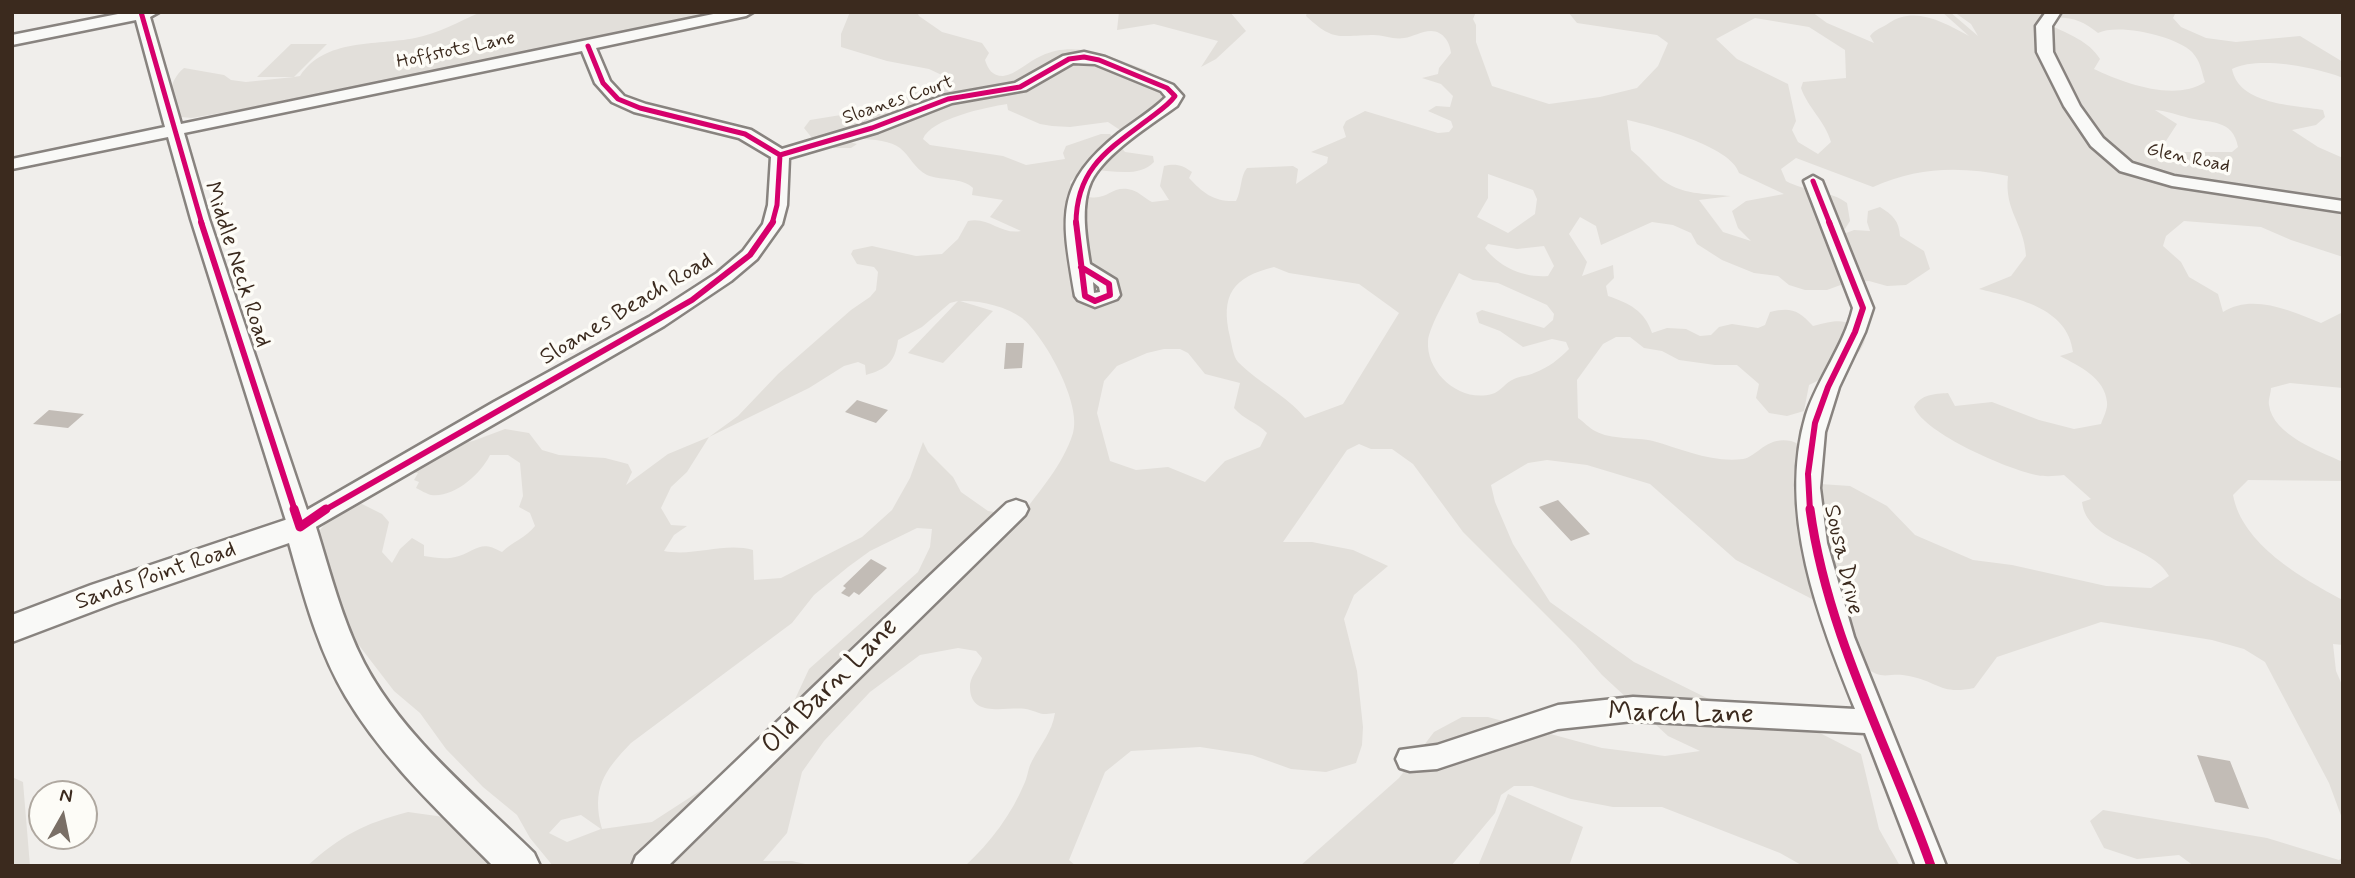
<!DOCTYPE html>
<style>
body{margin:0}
#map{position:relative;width:2355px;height:878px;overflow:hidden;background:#f0eeeb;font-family:Mynerve,sans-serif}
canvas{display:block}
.frame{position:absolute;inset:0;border:14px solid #3b2a1e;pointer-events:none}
.north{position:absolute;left:28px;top:780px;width:70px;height:70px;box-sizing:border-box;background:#fdfcf7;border:2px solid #afa8a0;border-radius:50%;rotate:9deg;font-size:19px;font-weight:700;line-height:28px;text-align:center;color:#3b2a1e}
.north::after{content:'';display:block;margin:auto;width:24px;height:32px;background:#7a6f66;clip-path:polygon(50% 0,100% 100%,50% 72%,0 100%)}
</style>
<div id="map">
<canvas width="2355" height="878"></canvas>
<div class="frame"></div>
<div class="north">N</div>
</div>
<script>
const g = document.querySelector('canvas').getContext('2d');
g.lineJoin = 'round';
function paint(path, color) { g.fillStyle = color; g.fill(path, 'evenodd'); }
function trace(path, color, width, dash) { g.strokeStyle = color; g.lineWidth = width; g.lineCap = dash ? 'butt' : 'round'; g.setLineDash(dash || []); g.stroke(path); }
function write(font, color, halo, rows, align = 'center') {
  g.font = font + ' Mynerve,sans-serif'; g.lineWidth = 7; g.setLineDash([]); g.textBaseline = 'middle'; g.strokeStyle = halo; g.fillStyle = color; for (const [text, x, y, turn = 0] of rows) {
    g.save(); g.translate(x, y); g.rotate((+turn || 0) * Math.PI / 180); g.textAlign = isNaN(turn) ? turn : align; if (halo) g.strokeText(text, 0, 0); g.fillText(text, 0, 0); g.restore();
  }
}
paint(new Path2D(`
 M 481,12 L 726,12 L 315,96 L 192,118 L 181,117 C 166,103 168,81 184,68 L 224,75 L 231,80 L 246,82 L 294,77 L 257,77 L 291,44 L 327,44 L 294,77 L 300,76 C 325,38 375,46 415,38 C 437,34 460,21 481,12 Z
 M 850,12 L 917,12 L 919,16 L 942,32 L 982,43 L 989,53 L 985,60 C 988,69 992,76 1003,76 C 1015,75 1029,61 1041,56 C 1076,39 1113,58 1146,70 L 1147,83 L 1165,92 L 1168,98 L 1128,129 L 1120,130 L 1108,122 L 1070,127 L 1052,126 L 1040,124 L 1008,110 L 1007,104 C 987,107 930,119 923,139 L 930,145 L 1003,156 L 1026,165 L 1065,159 L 1063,153 L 1066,146 L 1101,134 L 1110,134 L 1125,152 L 1153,156 L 1154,162 C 1137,180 1106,168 1083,170 L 1070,182 L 1072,191 C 1109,209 1107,183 1132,190 C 1139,192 1146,199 1152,202 L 1169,200 L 1160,186 L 1164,166 C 1175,163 1183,165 1192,172 L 1189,178 C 1203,193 1214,202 1236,201 C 1242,190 1240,176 1247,168 L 1293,166 L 1298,169 L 1296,184 L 1327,163 L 1328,157 L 1311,152 L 1346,137 L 1343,127 L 1346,121 L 1365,111 L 1438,133 L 1449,132 L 1453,127 L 1451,121 L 1428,111 L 1436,106 L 1450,107 L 1453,96 L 1441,84 L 1422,78 L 1438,74 L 1439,68 L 1451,53 C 1450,42 1443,31 1431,31 C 1421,31 1413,37 1404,38 C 1393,40 1382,34 1371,35 C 1337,36 1333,41 1306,16 L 1307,12 L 1476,12 L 1473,19 L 1476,25 L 1476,42 L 1492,86 L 1549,104 L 1600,97 L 1637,88 L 1658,66 L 1668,43 L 1657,35 L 1577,23 L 1568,12 L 1812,12 L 1827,23 L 1874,43 L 1870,36 C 1875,29 1882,28 1889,23 C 1915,5 1945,23 1969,36 L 1942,12 L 1950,12 L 1978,36 L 1971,24 L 1954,12 L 2176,12 L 2173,18 L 2181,27 L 2206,38 L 2236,42 L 2300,36 L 2343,62 L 2343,78 C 2315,67 2259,56 2232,69 C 2239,105 2294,105 2323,110 L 2325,117 L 2316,125 L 2292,130 L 2318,147 L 2343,158 L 2343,257 L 2291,240 L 2261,227 L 2184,221 L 2166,236 L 2163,246 L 2181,262 L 2189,277 L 2218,294 L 2223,312 C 2253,293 2291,311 2321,323 L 2343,312 L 2343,388 L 2290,383 L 2271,388 C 2271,393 2268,400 2269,405 C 2273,435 2319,451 2343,462 L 2343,481 L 2248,480 L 2233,495 C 2242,544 2301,578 2343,600 L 2343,645 L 2333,644 L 2336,671 L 2343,687 L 2343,821 L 2329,783 L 2265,662 L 2244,649 L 2212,640 L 2101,622 L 1997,657 L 1974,688 C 1940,695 1939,682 1909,676 C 1887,671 1885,683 1862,665 L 1847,617 L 1736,560 L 1650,484 L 1587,465 L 1547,460 L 1528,463 L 1491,485 L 1495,502 L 1513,544 L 1550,602 L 1634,662 L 1723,706 L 1820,733 L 1861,754 L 1879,829 L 1900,866 L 1803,866 L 1780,853 L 1662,807 L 1613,807 L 1571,799 L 1532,786 L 1514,786 L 1501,795 L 1495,813 L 1451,866 L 1300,866 L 1399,778 L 1434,732 L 1462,717 L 1488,717 L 1602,748 L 1665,756 L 1700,751 L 1668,736 L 1602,675 L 1576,645 L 1463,532 L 1413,464 L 1392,449 L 1371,449 L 1359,444 L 1347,450 L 1283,542 L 1312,542 L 1353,550 L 1388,566 L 1354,595 L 1344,619 L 1357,671 L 1363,727 L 1362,745 L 1356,763 L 1326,772 L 1291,769 L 1252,755 L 1200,747 L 1131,751 L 1105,772 L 1069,860 L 1076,866 L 965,866 C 990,843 1012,814 1025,782 C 1028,775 1028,768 1032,761 C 1041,744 1052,732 1055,713 C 1039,715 1044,714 1030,710 C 1012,704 971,721 970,688 C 969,677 979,669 982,658 L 976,651 L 958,648 L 920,655 L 870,692 L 824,741 L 802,772 L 787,833 L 763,861 L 792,861 L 814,866 L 553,866 L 530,838 L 517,815 L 483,787 L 446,749 L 420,713 L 394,691 L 348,631 L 314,540 C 324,522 336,511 352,499 L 382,514 L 389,522 L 382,552 L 392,563 L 400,549 L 412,538 L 424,545 L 424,556 C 436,558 447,560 459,556 C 478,549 481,540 502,552 C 512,542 527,537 535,526 L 530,513 L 519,507 L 523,496 L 520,463 L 508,455 L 490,455 C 481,474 454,498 431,495 C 427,494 420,490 416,488 L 419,482 L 414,480 L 418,473 L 411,472 L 453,445 L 473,441 L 505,429 L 529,433 L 542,450 L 559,455 L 605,458 L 628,464 L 632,472 L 626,485 L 668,454 L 709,437 L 738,416 L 778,374 L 851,310 L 870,297 L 876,290 L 878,272 L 874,267 L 857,264 L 851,254 L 853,250 L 872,246 L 916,256 L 942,254 L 958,239 L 968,221 C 988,216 1001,235 1021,231 L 990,217 L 1003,200 L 972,195 L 973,188 C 962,177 941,181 927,175 C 914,168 910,156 900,148 C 888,138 855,138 842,140 L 857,144 L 851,148 L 834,148 L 832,144 L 814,150 L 809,144 L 812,138 L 804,128 L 810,120 L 847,114 L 871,117 L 895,99 L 939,84 L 946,77 L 929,69 L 887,61 L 841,47 L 841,34 ZM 1755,18 L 1809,27 L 1845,50 L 1846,78 L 1803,82 L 1801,88 C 1808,108 1825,121 1831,142 L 1818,154 L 1798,142 L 1792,130 L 1796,121 L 1788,84 L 1737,59 L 1716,39 ZM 2049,18 C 2070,16 2082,20 2098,33 C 2118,23 2176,36 2192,52 C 2201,62 2201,70 2205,82 C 2175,102 2123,83 2094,69 L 2100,59 C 2089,41 2068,34 2050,25 ZM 2155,110 C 2167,111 2178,115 2189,118 C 2210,123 2233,119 2238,147 L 2232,152 L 2152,152 L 2164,144 L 2177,124 ZM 1627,120 C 1654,126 1731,146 1739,173 L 1784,194 L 1746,201 L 1732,211 L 1738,228 L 1751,241 L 1723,232 L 1699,200 L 1731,196 C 1708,194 1679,195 1660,178 C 1650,168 1642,159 1631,150 ZM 1796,158 L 1873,187 C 1918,167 1960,166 2008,176 C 2004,211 2024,223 2026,256 L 2011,276 L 1979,289 C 2015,298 2068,307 2073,352 L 2060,356 C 2079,366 2105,378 2107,402 C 2108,409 2103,418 2101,424 L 2074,429 L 2039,420 L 1992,402 L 1955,406 L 1948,393 C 1935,394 1921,394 1914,407 C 1925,434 2008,469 2036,475 C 2045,477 2055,476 2064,475 L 2091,499 L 2082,502 C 2087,544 2151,543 2169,576 L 2151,588 L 2106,586 L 2012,565 L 1973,560 L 1915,535 L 1887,506 L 1850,486 L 1820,484 C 1814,470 1808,445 1791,441 C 1766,436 1757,457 1743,459 C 1712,463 1682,449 1653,441 C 1636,437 1611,440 1595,431 C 1589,428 1584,422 1578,418 L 1577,380 L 1603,344 L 1616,337 L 1630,337 L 1644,348 L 1662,351 L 1679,360 L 1715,365 L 1737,365 L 1759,384 L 1756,398 L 1769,413 L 1787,416 L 1804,411 L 1809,385 C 1831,374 1864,360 1866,334 C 1846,317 1838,320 1813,326 C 1798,310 1791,307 1770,312 L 1765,325 L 1758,328 L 1732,324 L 1719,327 L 1711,335 L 1700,336 L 1686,329 L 1667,328 L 1652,333 C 1645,311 1629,303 1608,296 L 1606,286 L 1614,278 L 1613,265 L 1582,276 L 1587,262 L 1569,234 L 1580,217 L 1596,226 L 1601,245 L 1652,222 L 1673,225 L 1691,233 L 1697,244 L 1722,260 L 1754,273 L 1778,276 L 1789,285 L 1805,290 L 1827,290 L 1846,283 L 1869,281 L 1887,286 L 1906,285 L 1930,269 L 1924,251 L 1900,236 C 1899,221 1893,215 1880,207 L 1868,211 L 1867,222 L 1870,231 L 1854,230 L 1841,235 L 1850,221 L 1847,203 C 1830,190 1806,192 1786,181 L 1781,169 ZM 1488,174 L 1533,190 L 1537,199 L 1535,214 L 1508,233 L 1477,217 L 1488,198 ZM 1488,244 L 1517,249 L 1544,246 L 1554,266 L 1548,276 C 1524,278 1499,267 1485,248 ZM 1274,267 L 1289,273 L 1359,284 L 1399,313 L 1343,404 L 1305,418 C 1286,395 1259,383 1238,362 C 1233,356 1232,345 1230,337 C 1220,295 1233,277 1274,267 ZM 1459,273 L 1473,280 L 1498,283 L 1547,305 L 1554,314 L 1553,320 L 1544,328 L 1482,310 L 1476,313 L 1479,323 L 1500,331 L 1523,347 L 1552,339 L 1566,342 L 1569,349 C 1558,360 1549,367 1534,373 C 1528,376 1520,376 1514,379 C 1506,382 1500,392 1492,394 C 1460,403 1426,373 1428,341 C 1429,326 1452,288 1459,273 ZM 960,301 C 979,300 1006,306 1022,318 C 1045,337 1082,404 1073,433 C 1063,465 1040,490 1021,516 L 988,511 L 961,492 L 953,477 L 928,452 L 923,442 L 910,478 L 892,510 L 862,537 L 781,578 L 754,580 L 753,550 C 724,542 694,557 664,551 L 674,535 L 687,526 L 671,525 L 661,508 L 671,487 L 687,472 L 709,437 L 809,388 L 844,366 L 858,362 L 865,365 L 866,375 C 887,369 895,362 898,340 L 922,327 L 950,303 L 958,301 L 908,353 L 943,363 L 993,311 ZM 1164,349 L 1180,349 L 1188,353 L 1205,374 L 1240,383 L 1234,408 C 1244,420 1257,422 1267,433 L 1260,447 L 1225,461 L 1205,482 L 1168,467 L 1136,470 L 1110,461 L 1097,413 L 1104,381 L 1117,366 L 1147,353 ZM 917,528 L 932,529 L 930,547 L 918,572 L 809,669 L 790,710 L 706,787 L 652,822 L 602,829 C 591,789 604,771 631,743 L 792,623 L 814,595 L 848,567 L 870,551 ZM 581,815 L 601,829 L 567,842 L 549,833 L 561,820 Z
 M 1119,12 L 1230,12 L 1246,31 L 1216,59 L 1201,67 L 1218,41 L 1154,24 L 1117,30 Z
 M 12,777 L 23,782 L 30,866 L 12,866 Z
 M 1508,794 L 1583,827 L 1569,866 L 1478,866 Z
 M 2103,810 L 2267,838 L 2339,860 L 2343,857 L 2343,866 L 2194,866 L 2179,855 L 2137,859 L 2104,848 L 2090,821 Z
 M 408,812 L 444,817 L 486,842 L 508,866 L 307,866 C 342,835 363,824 408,812 Z`), '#e2dfda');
paint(new Path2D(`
 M 1006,343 L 1024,343 L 1022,368 L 1004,369 Z
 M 857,400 L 888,410 L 876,423 L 845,412 Z
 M 49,410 L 84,414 L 68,428 L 33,424 Z
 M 1558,500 L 1590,534 L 1571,541 L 1539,507 Z
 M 871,559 L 887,568 L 859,595 L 854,592 L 849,597 L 841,593 L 846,588 L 843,586 Z
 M 2197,755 L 2230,761 L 2249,809 L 2215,802 Z`), '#c2bcb6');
const minor = new Path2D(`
 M 128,12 L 159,12 L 150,17 L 181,124 L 723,12 L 753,12 L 746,16 L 596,48 L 610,81 L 624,96 L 646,104 L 751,130 L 782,149 L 866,124 L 942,96 L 1015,83 L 1063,56 L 1084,52 L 1105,57 L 1173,85 L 1183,96 L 1177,106 C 1152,124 1104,154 1091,182 C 1080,206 1086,239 1090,264 L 1116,280 L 1120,295 L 1117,299 L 1095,307 L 1078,300 L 1075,296 C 1062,218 1053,186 1119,133 C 1135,121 1153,110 1166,97 L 1161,91 L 1095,64 L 1073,63 L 1026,90 L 952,103 L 878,132 L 789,158 L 787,205 L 782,224 L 757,259 L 731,281 L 664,326 L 300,536 L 291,533 L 288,527 L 191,219 L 168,137 L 12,169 L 12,159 L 165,127 L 136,20 L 12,45 L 12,35 ZM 582,51 L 595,83 L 612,102 L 634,112 L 739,138 L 771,157 L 768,205 L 763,224 L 743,251 L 717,273 L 649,317 L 494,402 L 307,510 L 209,219 L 184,133 ZM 1093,282 L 1099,287 L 1100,292 L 1094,293 Z
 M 2046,12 L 2061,12 L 2052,26 L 2053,52 L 2080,106 L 2103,138 L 2132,163 L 2174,176 L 2343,201 L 2343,212 L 2172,186 L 2120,171 L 2091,146 L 2064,106 L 2037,52 L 2036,26 Z
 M 1813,176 L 1822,181 L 1873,308 L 1865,332 L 1839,387 L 1825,432 L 1820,488 L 1827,543 L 1854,637 L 1946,866 L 1916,866 L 1865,733 L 1633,721 L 1558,729 L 1437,769 L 1410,771 L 1400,768 L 1396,759 L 1400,750 L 1437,745 L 1558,705 L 1633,697 L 1855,709 C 1819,619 1777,513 1806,415 C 1818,378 1844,346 1853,308 L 1804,181 Z
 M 1016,500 L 1025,503 L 1028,509 L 1025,515 L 668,866 L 632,866 L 636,856 C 761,739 882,619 1007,503 Z`);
const major = new Path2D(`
 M 300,515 L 311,519 L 316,527 C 330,572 342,620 364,663 C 403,737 475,795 534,853 L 540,866 L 493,866 C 441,813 384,761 346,697 C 318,650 304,596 289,543 L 115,603 L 12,642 L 12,615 L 91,585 Z`);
trace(minor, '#88837f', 5);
trace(major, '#88837f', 5);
paint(minor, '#f9f9f7');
paint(major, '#f9f9f7');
trace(new Path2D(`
 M 141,12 L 202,224
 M 588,46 L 603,83 L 618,99 L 640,108 L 745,134 L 780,155 L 777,205 L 772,224
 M 780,155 L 872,128 L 948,99 L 1020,87 L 1069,59 L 1084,57 L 1099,60 L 1167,88 L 1175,96 C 1168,106 1156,113 1146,121 C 1106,151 1076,170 1076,224
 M 1813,181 L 1830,224`), '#d6006c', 5);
trace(new Path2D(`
 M 201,222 L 295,511
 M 1076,222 L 1085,296 L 1095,301 L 1110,295 L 1109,284 L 1081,267
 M 323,511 L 692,300 L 750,255 L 773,222
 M 1810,511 L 1808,474 L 1815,423 L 1828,387 L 1855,332 L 1863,308 L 1829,222`), '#d6006c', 6);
trace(new Path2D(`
 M 294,509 L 300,527 L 326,509
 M 1810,509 C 1827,635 1889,747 1931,866`), '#d6006c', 9);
write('19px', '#3b2a1e', '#fdfcf7', [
 ["Hoffstots Lane",456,51,-12],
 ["Sloanes Court",898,101,-19],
 ["Glen Road",2188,159,12]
]);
write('23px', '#3b2a1e', '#fdfcf7', [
 ["Middle Neck Road",236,265,72],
 ["Sloanes Beach Road",627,310,-31],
 ["Sousa Drive",1842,560,77],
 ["Sands Point Road",156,577,-19]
]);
write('28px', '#3b2a1e', '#fdfcf7', [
 ["Old Barn Lane",831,687,-45],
 ["March Lane",1681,715,1]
]);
</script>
